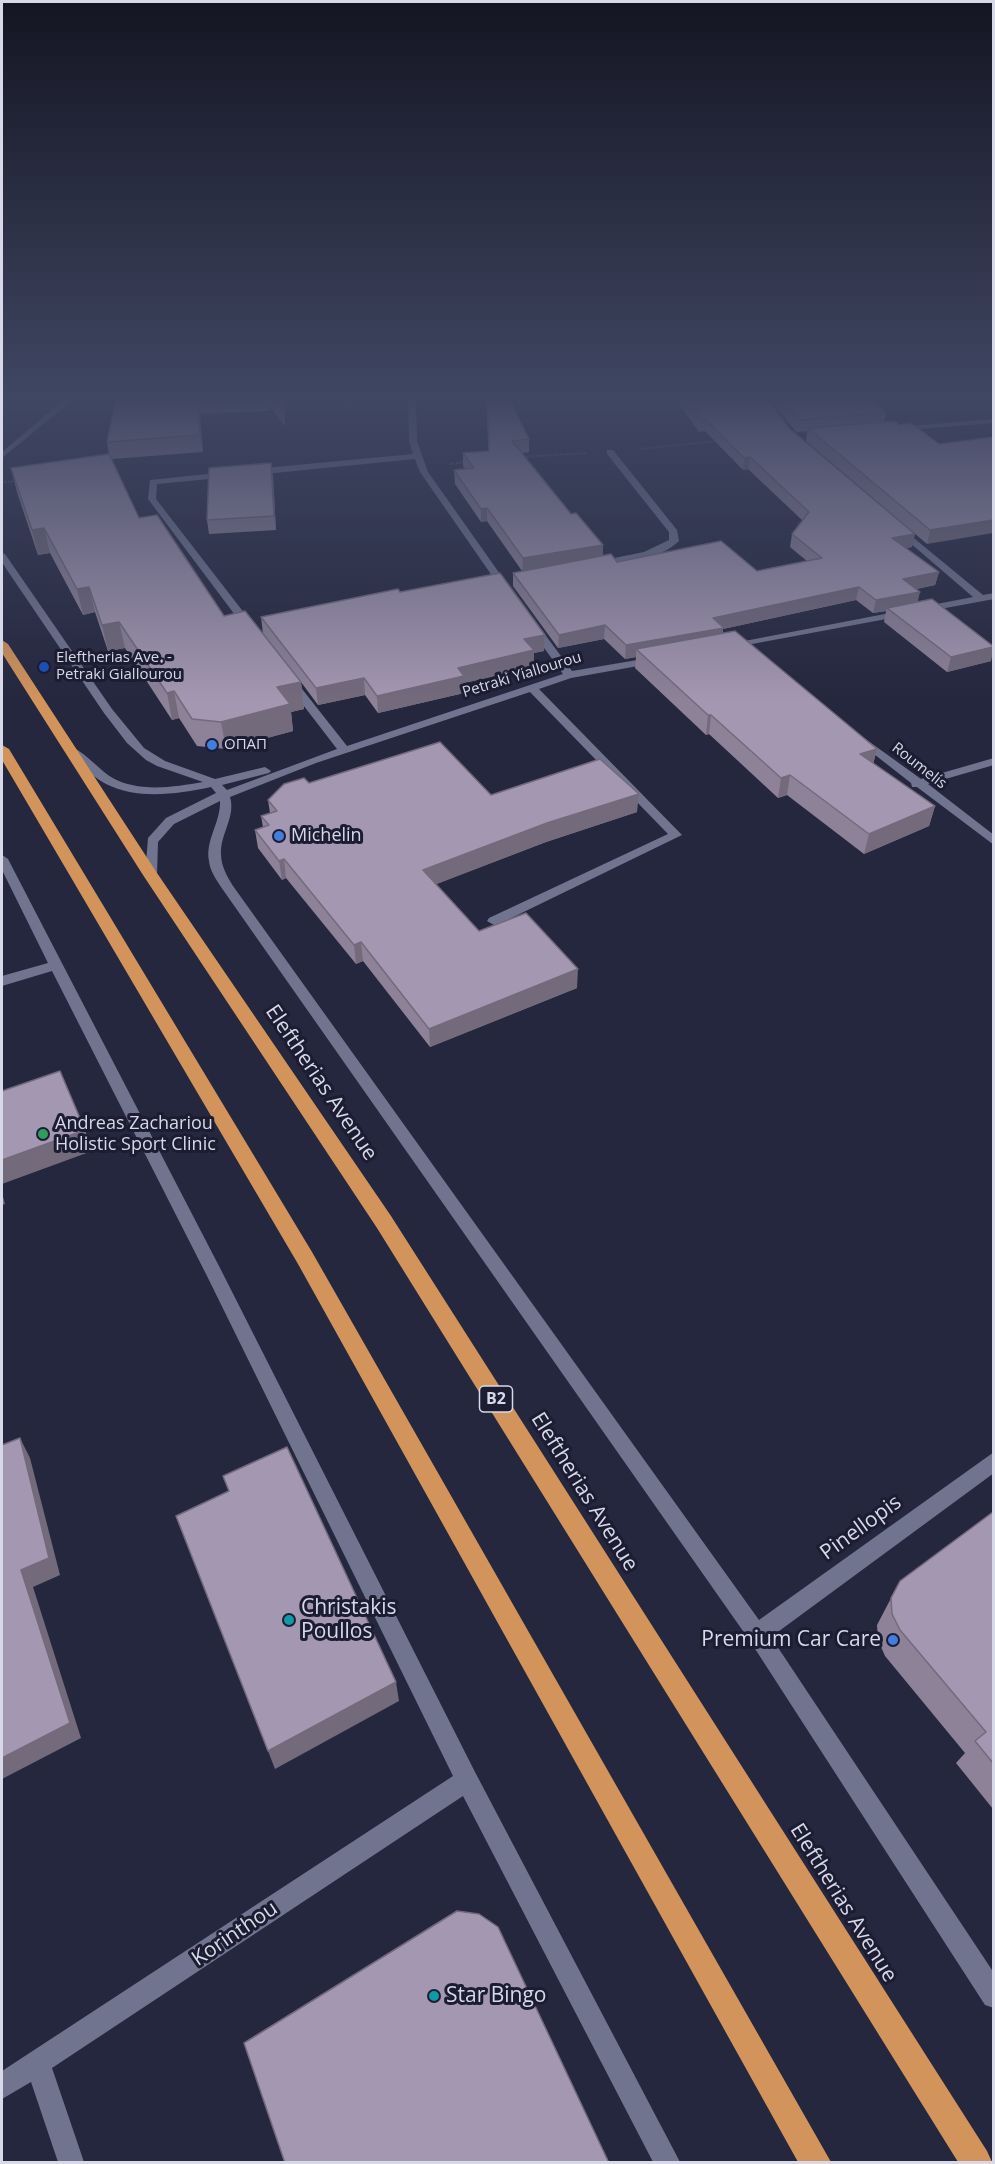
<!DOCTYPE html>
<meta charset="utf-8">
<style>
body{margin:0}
#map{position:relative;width:995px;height:2164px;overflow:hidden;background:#25273e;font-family:"Open Sans",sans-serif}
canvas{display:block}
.frame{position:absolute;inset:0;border:3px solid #d7d9e8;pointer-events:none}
</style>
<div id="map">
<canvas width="995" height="2164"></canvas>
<div class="frame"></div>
</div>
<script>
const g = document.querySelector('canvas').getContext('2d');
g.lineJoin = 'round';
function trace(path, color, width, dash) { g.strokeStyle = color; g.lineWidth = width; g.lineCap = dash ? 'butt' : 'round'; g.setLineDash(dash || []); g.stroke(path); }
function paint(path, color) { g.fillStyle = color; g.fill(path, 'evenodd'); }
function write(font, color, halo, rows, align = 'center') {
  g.font = font + ' "Open Sans",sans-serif'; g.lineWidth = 6; g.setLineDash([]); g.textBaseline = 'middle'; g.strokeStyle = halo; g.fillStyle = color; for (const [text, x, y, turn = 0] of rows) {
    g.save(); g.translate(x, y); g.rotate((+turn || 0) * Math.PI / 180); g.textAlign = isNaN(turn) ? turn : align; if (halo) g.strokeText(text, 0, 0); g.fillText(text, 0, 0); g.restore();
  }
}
trace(new Path2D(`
 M 317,407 L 385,400
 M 641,449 L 717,441
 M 521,457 L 586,453
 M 450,464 L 466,462
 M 2,482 L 19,481`), '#5b5d72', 2, [1.5, 1.5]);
paint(new Path2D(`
 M 66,398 L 75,398 L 2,458 L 2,452 Z
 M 408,398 L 416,398 L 417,441 L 428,472 L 512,591 L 510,593 L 504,593 L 420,472 L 415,459 L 254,475 L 250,472 L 254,469 L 413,454 L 409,441 Z
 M 994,419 L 994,423 L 897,431 L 893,429 L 897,427 Z
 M 607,450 L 613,450 L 677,530 L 679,541 C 658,561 624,562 597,567 L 592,564 L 594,562 L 644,552 L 669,540 L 669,532 L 607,454 Z
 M 227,472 L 231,475 L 230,477 L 157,484 L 156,499 L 255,627 L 256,629 L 251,632 L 247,631 L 148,499 L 150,480 Z
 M 898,525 L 983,595 L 994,593 L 994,599 L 725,649 L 725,645 L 729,644 L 973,597 L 895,530 L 895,526 Z
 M 2,553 L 5,554 L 112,709 L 144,748 L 165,761 L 215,779 L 265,767 L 271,771 L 269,773 L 222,785 L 227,790 L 337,749 L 287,684 L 287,680 L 295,680 L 347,746 L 563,674 L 529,627 L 530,625 L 538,625 L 572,671 L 655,657 L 660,660 L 655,663 L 571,678 L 539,689 L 682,835 L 499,924 L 494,925 L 487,921 L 489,918 L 668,834 L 530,692 L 316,763 L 230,797 C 236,817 220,834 221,854 C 221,866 227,876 233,886 L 759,1620 L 994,1452 L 994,1473 L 771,1637 L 994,1973 L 994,2008 L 985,2005 L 750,1641 L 221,887 C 216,879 210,871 209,861 C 205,840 221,822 220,801 L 174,824 L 158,842 L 157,875 L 156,878 L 146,878 L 145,875 L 148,838 L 166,818 L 216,793 L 211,787 C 177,794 138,800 106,784 C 91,776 78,762 66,751 L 66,747 C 78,744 99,770 111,777 C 138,793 174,787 203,782 L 157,766 L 146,760 L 127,743 L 104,713 L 7,570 L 2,562 Z
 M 860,735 L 921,779 L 994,758 L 994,765 L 928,784 L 994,835 L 994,845 L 917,787 L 912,787 L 911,783 L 856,740 L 856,736 Z
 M 2,855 L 8,859 L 220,1268 L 475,1772 L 680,2162 L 653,2162 L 463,1796 L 52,2068 L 84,2162 L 58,2162 L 31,2082 L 2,2099 L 2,2071 L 453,1776 L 207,1276 L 52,971 L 2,986 L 2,976 L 48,963 L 2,870 Z`), '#71748f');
paint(new Path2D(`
 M 2,640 L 8,644 L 157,873 L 391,1216 L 987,2151 L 992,2162 L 958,2162 L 377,1228 L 143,875 L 2,653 Z
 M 2,745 L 9,749 L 312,1252 L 831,2162 L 798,2162 L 298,1264 L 2,760 Z`), '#d2945b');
paint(new Path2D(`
 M 116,398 L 285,398 L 285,426 L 269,405 L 269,411 L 200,414 L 203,452 L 112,459 L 139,518 L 224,616 L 263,634 L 261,617 L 400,592 L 545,635 L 544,651 L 534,653 L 534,667 L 464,683 L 464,693 L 378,713 L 365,695 L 318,705 L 301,682 L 304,709 L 291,712 L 293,731 L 226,749 L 197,746 L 179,718 L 172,720 L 125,648 L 108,651 L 95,612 L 83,615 L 50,553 L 38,555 L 17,492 L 11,468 L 109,455 L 107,442 Z
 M 486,398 L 509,398 L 529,439 L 529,452 L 522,453 L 571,514 L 603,545 L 603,556 L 617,562 L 757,571 L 807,561 L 790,547 L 792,534 L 803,521 L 748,469 L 743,470 L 705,431 L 699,432 L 675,398 L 767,398 L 790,429 L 912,547 L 906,548 L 939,572 L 935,585 L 917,589 L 918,602 L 991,661 L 947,672 L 884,622 L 886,611 L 873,613 L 856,600 L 723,629 L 723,633 L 877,749 L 873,764 L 935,806 L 929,826 L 864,854 L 787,795 L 778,798 L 709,734 L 706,735 L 635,668 L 636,657 L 625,659 L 604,639 L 558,648 L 513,586 L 513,573 L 522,571 L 487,521 L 481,522 L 455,484 L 454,470 L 465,469 L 463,466 L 463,453 L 489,451 Z
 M 769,398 L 871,398 L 886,413 L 884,421 L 899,425 L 939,444 L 993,437 L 927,544 L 806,441 L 807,431 L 796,432 Z
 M 273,476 L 276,530 L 209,534 L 207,520 Z
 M 309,783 L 491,795 L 637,812 L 546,842 L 436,884 L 479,931 L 577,988 L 430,1047 L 363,961 L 356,964 L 286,878 L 282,880 L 258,848 L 255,830 L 263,827 L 261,816 L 270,813 L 268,800 Z
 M 993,1512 L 993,1809 L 956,1763 L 965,1753 L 885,1656 L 878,1640 L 877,1625 L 900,1581 Z`), '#8d8298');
paint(new Path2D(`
 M 197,398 L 200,414 L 203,452 L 200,435 Z
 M 283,398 L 285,398 L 285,426 L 283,409 Z
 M 750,457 L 748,469 L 743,470 L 744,458 Z
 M 271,463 L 273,476 L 276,530 L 274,516 Z
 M 487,508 L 487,521 L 481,522 L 481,509 Z
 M 993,520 L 993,533 L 927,544 L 930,530 Z
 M 44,528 L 50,553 L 38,555 L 32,530 Z
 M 915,534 L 912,547 L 890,551 L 892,538 Z
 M 603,545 L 603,558 L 522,572 L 523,558 Z
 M 939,572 L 935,585 L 900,592 L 903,579 Z
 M 89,587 L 95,612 L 83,615 L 77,589 Z
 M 859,587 L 856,600 L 723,629 L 722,641 L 636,649 L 636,657 L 625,659 L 626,645 L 713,618 Z
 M 920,592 L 917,605 L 887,608 L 886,611 L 873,613 L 876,600 Z
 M 119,622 L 125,648 L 108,651 L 102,625 Z
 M 605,625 L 604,639 L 558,648 L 559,635 Z
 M 545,635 L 544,651 L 534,653 L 534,667 L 464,683 L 464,693 L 378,713 L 377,696 L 458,668 L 524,639 Z
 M 993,647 L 993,652 L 991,661 L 947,672 L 951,657 Z
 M 364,678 L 365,695 L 318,705 L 316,688 Z
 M 301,682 L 304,709 L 291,712 L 293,731 L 226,749 L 221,722 L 277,687 Z
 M 174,691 L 179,718 L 172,720 L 167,693 Z
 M 708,715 L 711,715 L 709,734 L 706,735 Z
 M 877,749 L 872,769 L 860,754 Z
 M 790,775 L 787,795 L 778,798 L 781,778 Z
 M 639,794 L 637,812 L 546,842 L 424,889 L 423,870 L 547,823 Z
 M 935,806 L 929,826 L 864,854 L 869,834 Z
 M 284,859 L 286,878 L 282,880 L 279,861 Z
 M 361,942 L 363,961 L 356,964 L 354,945 Z
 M 578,969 L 577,988 L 430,1047 L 429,1029 Z
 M 85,1130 L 92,1151 L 2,1184 L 2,1160 Z
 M 2,1193 L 5,1204 L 2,1205 Z
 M 20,1438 L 30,1458 L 60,1575 L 33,1587 L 81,1738 L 2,1779 L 2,1758 L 21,1570 Z
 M 396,1682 L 399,1701 L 275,1769 L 268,1751 Z`), '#736a7c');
const building = new Path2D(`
 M 116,398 L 197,398 L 200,435 L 107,442 Z
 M 274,398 L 283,398 L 283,409 Z
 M 487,398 L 509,398 L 529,439 L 512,441 L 571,514 L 576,513 L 603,545 L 523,558 L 487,508 L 481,509 L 454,470 L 474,468 L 463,453 L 489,451 Z
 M 684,398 L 767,398 L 790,429 L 915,534 L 892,538 L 939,572 L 903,579 L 920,592 L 876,600 L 859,587 L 713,618 L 724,628 L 626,645 L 605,625 L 559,635 L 513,573 L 611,554 L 617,562 L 721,541 L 757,571 L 822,558 L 792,534 L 809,512 L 750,457 L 744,458 L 706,420 L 701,420 Z
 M 780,398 L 871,398 L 886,413 L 798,420 Z
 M 895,421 L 899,425 L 911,423 L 939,444 L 993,437 L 993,520 L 930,530 L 808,428 Z
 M 109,454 L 139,518 L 157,515 L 224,616 L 245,611 L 301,682 L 277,687 L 290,704 L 221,722 L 192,719 L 174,691 L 167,693 L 119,622 L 102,625 L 89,587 L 77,589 L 44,528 L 32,530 L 11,468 Z
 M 271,463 L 274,516 L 207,520 L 209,468 Z
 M 500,573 L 545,635 L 524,639 L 534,650 L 458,668 L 464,676 L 377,696 L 364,678 L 316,688 L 261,617 L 398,589 L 400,592 Z
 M 932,599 L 993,646 L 993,647 L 951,657 L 887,608 Z
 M 735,631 L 877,749 L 860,754 L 935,806 L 869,834 L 790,775 L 781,778 L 711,715 L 708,715 L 636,649 Z
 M 440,742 L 491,795 L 600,759 L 639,794 L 547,823 L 423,870 L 479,931 L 526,913 L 578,969 L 429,1029 L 361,942 L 354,945 L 284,859 L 279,861 L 255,830 L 269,825 L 261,816 L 277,811 L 268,800 L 284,784 L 304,778 L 309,783 Z
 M 60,1071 L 85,1130 L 2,1160 L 2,1091 Z
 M 20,1438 L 49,1558 L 21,1570 L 70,1723 L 2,1758 L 2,1445 Z
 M 287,1447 L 396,1682 L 268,1751 L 176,1516 L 229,1491 L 223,1476 Z
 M 993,1512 L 993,1763 L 975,1741 L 986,1732 L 900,1630 L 892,1614 L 891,1598 L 900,1581 Z
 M 457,1911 L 479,1914 L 498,1927 L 609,2163 L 285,2163 L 244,2043 Z`);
paint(building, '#a497b1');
trace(building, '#736a7c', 1.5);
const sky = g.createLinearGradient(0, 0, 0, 701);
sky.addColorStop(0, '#141522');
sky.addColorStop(0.57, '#404763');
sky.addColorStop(1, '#40476300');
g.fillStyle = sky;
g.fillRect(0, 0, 995, 701);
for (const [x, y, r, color] of [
 [44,667,6,"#1a4fb4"],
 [212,745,6,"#3f7fe0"],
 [279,836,6,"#3f7fe0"],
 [43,1134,6,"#2e9e5b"],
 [289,1620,6,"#0f9aa8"],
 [893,1640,6,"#3f7fe0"],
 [434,1996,6,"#0f9aa8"]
]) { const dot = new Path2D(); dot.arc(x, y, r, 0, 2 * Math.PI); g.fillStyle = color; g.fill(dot); trace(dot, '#1c1d33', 2); }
write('15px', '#d7d9e8', '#1c1d33', [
 ["Eleftherias Ave. -",56,658],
 ["Petraki Giallourou",56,675],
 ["ΟΠΑΠ",224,745]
], 'left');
write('15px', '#d7d9e8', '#1c1d33', [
 ["Petraki Yiallourou",522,675,-17],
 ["Roumelis",919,766,38]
]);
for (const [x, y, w] of [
 [496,1399,33]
]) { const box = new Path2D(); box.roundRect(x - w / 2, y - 13, w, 26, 4.5); g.fillStyle = '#1c1d33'; g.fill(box); trace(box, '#d7d9e8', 1.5); }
write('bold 16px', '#d7d9e8', null, [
 ["B2",496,1399]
]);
write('18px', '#d7d9e8', '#1c1d33', [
 ["Michelin",291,836],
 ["Andreas Zachariou",55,1124],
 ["Holistic Sport Clinic",55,1145]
], 'left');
write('21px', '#d7d9e8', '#1c1d33', [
 ["Eleftherias Avenue",321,1083,56],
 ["Eleftherias Avenue",584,1492,58],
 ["Pinellopis",861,1528,-36],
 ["Eleftherias Avenue",843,1903,58],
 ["Korinthou",235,1934,-34]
]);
write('21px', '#d7d9e8', '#1c1d33', [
 ["Christakis",301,1608],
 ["Poullos",301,1632],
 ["Premium Car Care",881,1640,"right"],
 ["Star Bingo",446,1996]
], 'left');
</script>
